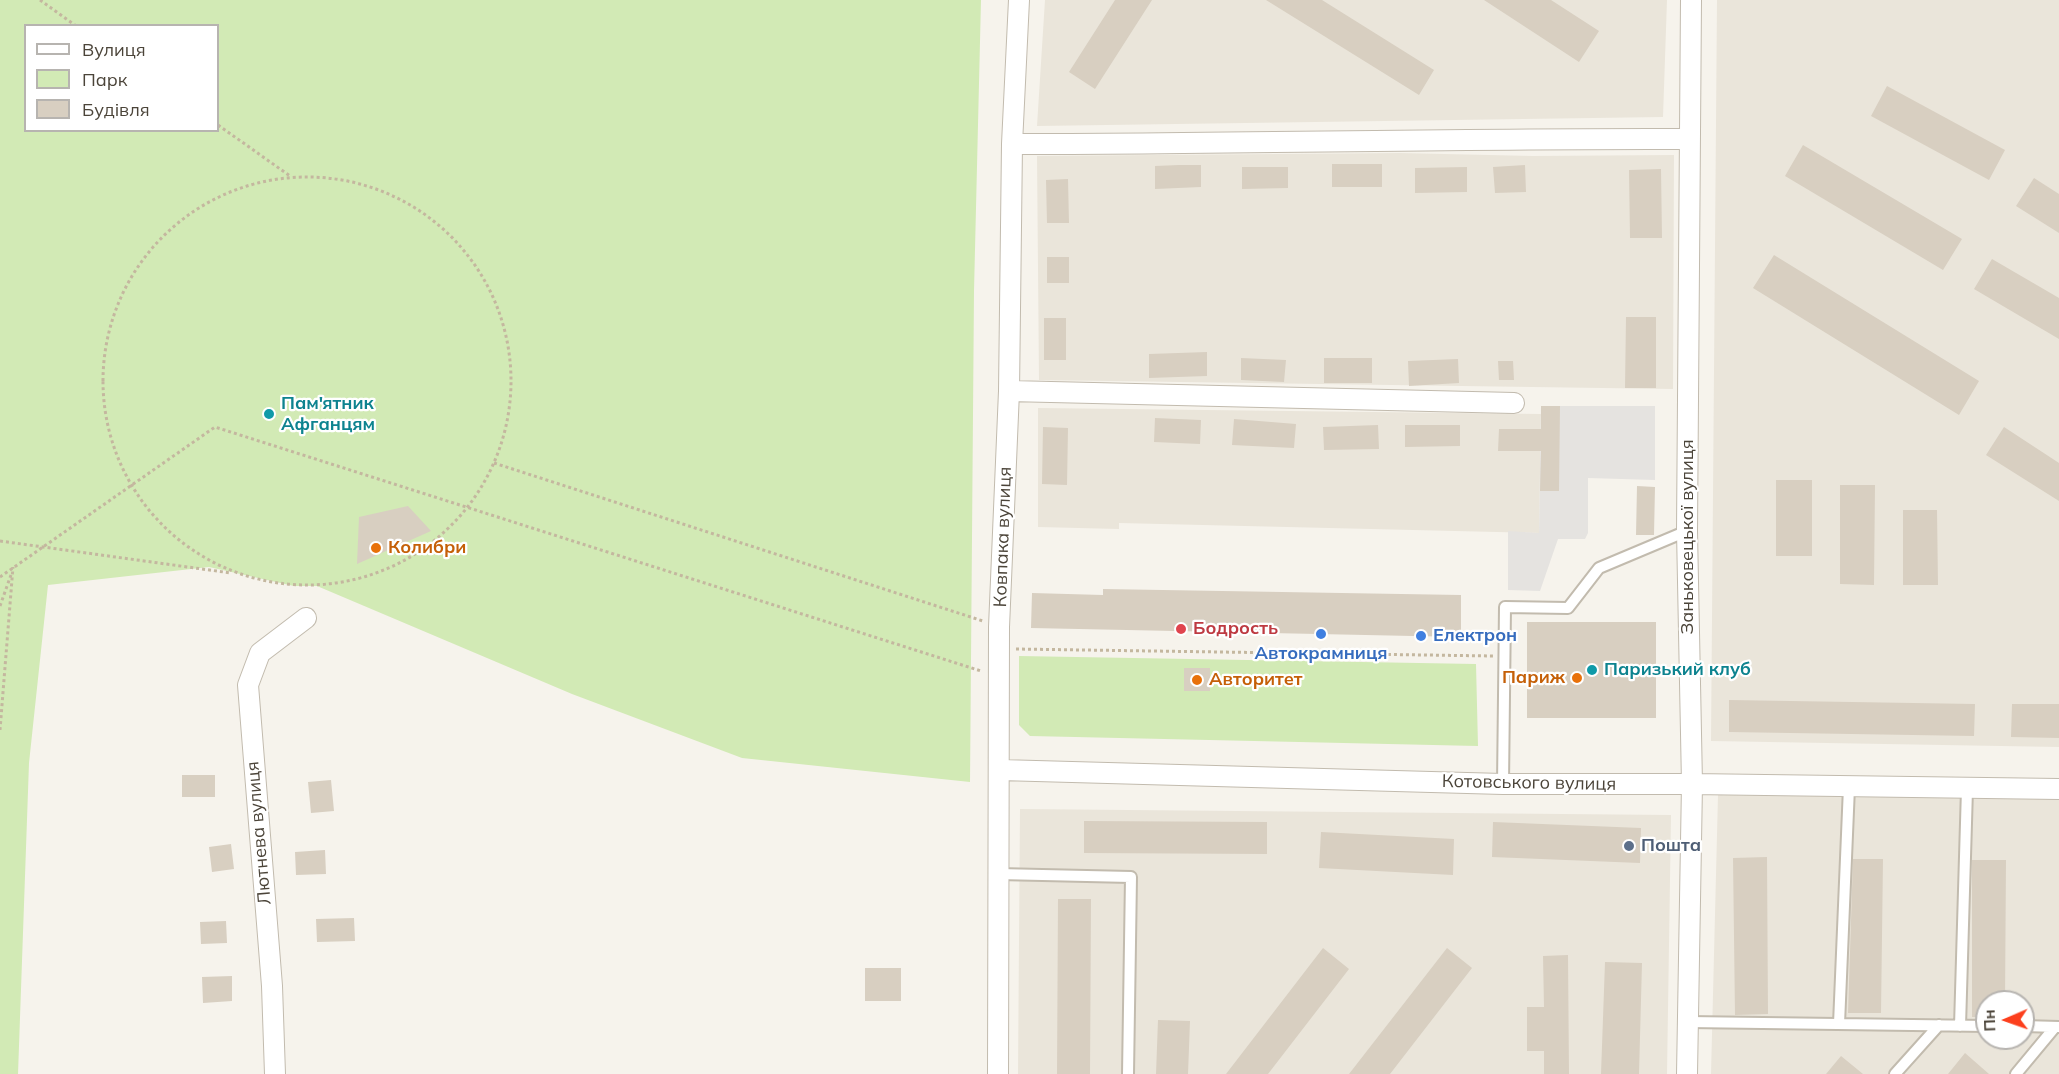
<!DOCTYPE html>
<meta charset="utf-8">
<style>
body{margin:0}
#map{position:relative;width:2059px;height:1074px;overflow:hidden;background:#f6f3ec;font-family:Mulish,sans-serif}
canvas{display:block}
.legend{position:absolute;left:24px;top:24px;width:195px;height:108px;box-sizing:border-box;background:#fff;border:2px solid #b7b4b0;margin:0;padding:8px 10px;list-style:none;font-size:18px;color:#4b4439}
.legend li{display:flex;align-items:center;gap:12px;height:30px}
.legend b{width:30px;border:2px solid #b7b4b0}
.north{position:absolute;left:1975px;top:990px;width:60px;height:60px;box-sizing:border-box;background:#fff;border:2px solid #b7b4b0;border-radius:50%;rotate:268deg;font-size:16px;font-weight:700;line-height:24px;text-align:center;color:#4b4439}
.north::after{content:'';display:block;margin:auto;width:21px;height:27px;background:#fc3f1d;clip-path:polygon(50% 0,100% 100%,50% 72%,0 100%)}
</style>
<div id="map">
<canvas width="2059" height="1074"></canvas>
<ul class="legend">
<li><b style="height:8px;background:#fff"></b>Вулиця</li>
<li><b style="height:16px;background:#d2eab5"></b>Парк</li>
<li><b style="height:16px;background:#d8cfc1"></b>Будівля</li>
</ul>
<div class="north">Пн</div>
</div>
<script>
const g = document.querySelector('canvas').getContext('2d');
g.lineJoin = 'round';
function paint(path, color) { g.fillStyle = color; g.fill(path, 'evenodd'); }
function trace(path, color, width, dash) { g.strokeStyle = color; g.lineWidth = width; g.lineCap = dash ? 'butt' : 'round'; g.setLineDash(dash || []); g.stroke(path); }
function write(font, color, halo, rows, align = 'center') {
  g.font = font + ' Mulish,sans-serif'; g.lineWidth = 4.5; g.setLineDash([]); g.textBaseline = 'middle'; g.strokeStyle = halo; g.fillStyle = color; for (const [text, x, y, turn = 0] of rows) {
    g.save(); g.translate(x, y); g.rotate((+turn || 0) * Math.PI / 180); g.textAlign = isNaN(turn) ? turn : align; if (halo) g.strokeText(text, 0, 0); g.fillText(text, 0, 0); g.restore();
  }
}
paint(new Path2D(`
 M 1045,0 L 1667,0 L 1663,117 L 1037,126 Z
 M 1717,0 L 2059,0 L 2059,747 L 1711,741 Z
 M 1400,153 L 1533,156 L 1674,155 L 1673,389 L 1039,380 L 1037,156 Z
 M 1038,408 L 1541,414 L 1539,533 L 1119,523 L 1119,529 L 1038,527 Z
 M 1718,795 L 2059,798 L 2059,1074 L 1711,1074 ZM 1987,1002 L 2023,1002 L 2023,1038 L 1987,1038 Z
 M 1020,809 L 1671,815 L 1667,1074 L 1018,1074 Z`), '#eae5da');
paint(new Path2D(`
 M 0,0 L 981,0 L 974,291 L 970,782 L 742,758 L 572,694 L 317,586 L 294,586 L 209,567 L 48,585 L 29,763 L 18,1074 L 0,1074 ZM 26,26 L 218,26 L 218,130 L 26,130 Z
 M 1019,656 L 1476,664 L 1478,746 L 1030,736 L 1019,725 Z`), '#d2eab5');
paint(new Path2D(`
 M 1541,406 L 1655,406 L 1655,480 L 1588,478 L 1588,533 L 1585,539 L 1558,539 L 1540,591 L 1508,590 L 1508,531 L 1539,533 Z`), '#e5e3e0');
paint(new Path2D(`
 M 1115,0 L 1152,0 L 1095,89 L 1069,72 Z
 M 1266,0 L 1322,0 L 1434,70 L 1419,95 Z
 M 1484,0 L 1551,0 L 1599,31 L 1579,62 Z
 M 1887,86 L 2005,150 L 1989,180 L 1871,116 Z
 M 1803,145 L 1962,239 L 1943,270 L 1785,176 Z
 M 1332,164 L 1382,164 L 1382,187 L 1332,187 Z
 M 1179,165 L 1201,165 L 1201,187 L 1155,189 L 1155,166 Z
 M 1525,165 L 1526,192 L 1495,193 L 1493,167 Z
 M 1242,167 L 1288,167 L 1288,188 L 1242,189 Z
 M 1467,167 L 1467,192 L 1415,193 L 1415,168 Z
 M 1661,169 L 1662,238 L 1630,238 L 1629,170 Z
 M 2034,178 L 2059,194 L 2059,233 L 2016,206 Z
 M 1068,179 L 1069,223 L 1047,223 L 1046,180 Z
 M 1774,255 L 1979,381 L 1959,415 L 1753,288 Z
 M 1047,257 L 1069,257 L 1069,283 L 1047,283 Z
 M 1992,259 L 2059,298 L 2059,339 L 1974,289 Z
 M 1626,317 L 1656,317 L 1656,388 L 1625,388 Z
 M 1044,318 L 1066,318 L 1066,360 L 1044,360 Z
 M 1207,352 L 1207,376 L 1149,378 L 1149,354 Z
 M 1241,358 L 1286,360 L 1284,382 L 1241,380 Z
 M 1324,358 L 1372,358 L 1372,383 L 1324,383 Z
 M 1458,359 L 1459,383 L 1409,386 L 1408,361 Z
 M 1498,361 L 1513,361 L 1514,380 L 1499,380 Z
 M 1541,406 L 1560,406 L 1559,491 L 1540,491 L 1541,451 L 1498,451 L 1499,429 L 1541,429 Z
 M 1155,418 L 1201,420 L 1200,444 L 1154,442 Z
 M 1234,419 L 1296,424 L 1294,448 L 1232,445 Z
 M 1378,425 L 1379,449 L 1324,450 L 1323,427 Z
 M 1405,425 L 1460,425 L 1460,446 L 1405,447 Z
 M 1043,427 L 1068,428 L 1067,485 L 1042,484 Z
 M 2004,427 L 2059,463 L 2059,501 L 1986,455 Z
 M 1776,480 L 1812,480 L 1812,556 L 1776,556 Z
 M 1840,485 L 1875,485 L 1874,585 L 1840,584 Z
 M 1637,486 L 1655,487 L 1654,535 L 1636,535 Z
 M 408,506 L 431,531 L 357,564 L 359,517 Z
 M 1903,510 L 1937,510 L 1938,585 L 1903,585 Z
 M 1103,589 L 1461,595 L 1461,637 L 1031,628 L 1032,593 L 1103,595 Z
 M 1527,622 L 1656,622 L 1656,718 L 1527,718 Z
 M 1184,668 L 1210,668 L 1210,691 L 1184,691 Z
 M 1729,700 L 1975,704 L 1974,736 L 1729,732 Z
 M 2012,704 L 2059,704 L 2059,738 L 2011,737 Z
 M 182,775 L 215,775 L 215,797 L 182,797 Z
 M 331,780 L 334,811 L 311,813 L 308,782 Z
 M 1084,821 L 1267,822 L 1267,854 L 1084,853 Z
 M 1493,822 L 1641,828 L 1640,863 L 1492,857 Z
 M 1321,832 L 1454,839 L 1453,875 L 1319,868 Z
 M 231,844 L 234,869 L 212,872 L 209,847 Z
 M 325,850 L 326,874 L 296,875 L 295,852 Z
 M 1767,857 L 1768,1014 L 1735,1015 L 1733,858 Z
 M 1853,859 L 1883,859 L 1881,1013 L 1848,1013 Z
 M 1972,860 L 2006,860 L 2005,1002 L 1987,1002 L 1987,1017 L 1972,1017 Z
 M 1058,899 L 1091,899 L 1090,1074 L 1057,1074 Z
 M 354,918 L 355,941 L 317,942 L 316,919 Z
 M 226,921 L 227,943 L 201,944 L 200,922 Z
 M 1323,948 L 1349,969 L 1268,1074 L 1226,1074 Z
 M 1447,948 L 1472,968 L 1390,1074 L 1349,1074 Z
 M 1568,955 L 1569,1074 L 1544,1074 L 1544,1051 L 1527,1051 L 1527,1007 L 1544,1007 L 1543,956 Z
 M 1605,962 L 1642,963 L 1639,1074 L 1601,1074 Z
 M 865,968 L 901,968 L 901,1001 L 865,1001 Z
 M 232,976 L 232,1001 L 203,1003 L 202,977 Z
 M 1158,1020 L 1190,1021 L 1188,1074 L 1156,1074 Z
 M 1965,1053 L 1989,1074 L 1948,1074 Z
 M 1841,1056 L 1863,1074 L 1826,1074 Z`), '#d8cfc1');
const service = new Path2D(`
 M 1503,784 L 1505,607 L 1568,608 L 1599,568 L 1687,531
 M 998,874 L 1131,877 L 1128,1074
 M 1688,1022 L 1987,1026
 M 1839,1024 L 1849,787
 M 1960,1026 L 1967,789
 M 2023,1026 L 2059,1027
 M 1895,1074 L 1939,1025
 M 2016,1074 L 2055,1027`);
const minor = new Path2D(`
 M 1012,144 C 1238,144 1464,138 1690,139
 M 1009,391 L 1514,403
 M 1000,770 L 1503,784 L 1692,784 L 2059,789
 M 275,1074 L 272,986 L 248,685 L 260,653 L 306,618
 M 998,1074 L 999,627 L 1009,391 L 1012,144 L 1019,0
 M 1687,1074 L 1692,784 L 1687,531 L 1691,0`);
trace(service, '#c2bbae', 14);
trace(minor, '#c2bbae', 22);
trace(new Path2D(`
 M 40,0 L 76,26
 M 218,125 L 290,176
 M103 381a204 204 0 1 1 408 0a204 204 0 1 1-408 0Z
 M 494,463 L 983,621
 M 0,541 L 231,573
 M 0,577 L 215,427 L 981,671
 M 0,606 L 12,572
 M 1016,649 L 1493,656
 M 0,730 L 13,567`), '#c4b79f', 3, [3, 3]);
trace(service, '#fff', 10);
trace(minor, '#fff', 20);
for (const [x, y, r, color] of [
 [269,414,6,"#0f9aa8"],
 [376,548,6,"#e8710a"],
 [1181,629,6,"#e0444e"],
 [1321,634,6,"#3f7fe0"],
 [1421,636,6,"#3f7fe0"],
 [1592,670,6,"#0f9aa8"],
 [1577,678,6,"#e8710a"],
 [1197,680,6,"#e8710a"],
 [1629,846,6,"#5c6f8a"]
]) { const dot = new Path2D(); dot.arc(x, y, r, 0, 2 * Math.PI); g.fillStyle = color; g.fill(dot); trace(dot, '#fff', 2); }
write('bold 18px', '#0d838f', '#fff', [
 ["Пам'ятник",281,404],
 ["Афганцям",281,425],
 ["Паризький клуб",1604,670]
], 'left');
write('18px', '#4b4439', '#fff', [
 ["Ковпака вулиця",1003,537,-88],
 ["Заньковецької вулиця",1688,537,-90],
 ["Котовського вулиця",1529,783,1],
 ["Лютнева вулиця",259,833,-95]
]);
write('bold 18px', '#c56008', '#fff', [
 ["Колибри",388,548],
 ["Париж",1565,678,"right"],
 ["Авторитет",1209,680]
], 'left');
write('bold 18px', '#be3a42', '#fff', [
 ["Бодрость",1193,629]
], 'left');
write('bold 18px', '#366cbe', '#fff', [
 ["Електрон",1433,636],
 ["Автокрамниця",1321,654,"center"]
], 'left');
write('bold 18px', '#4e5e75', '#fff', [
 ["Пошта",1641,846]
], 'left');
</script>
